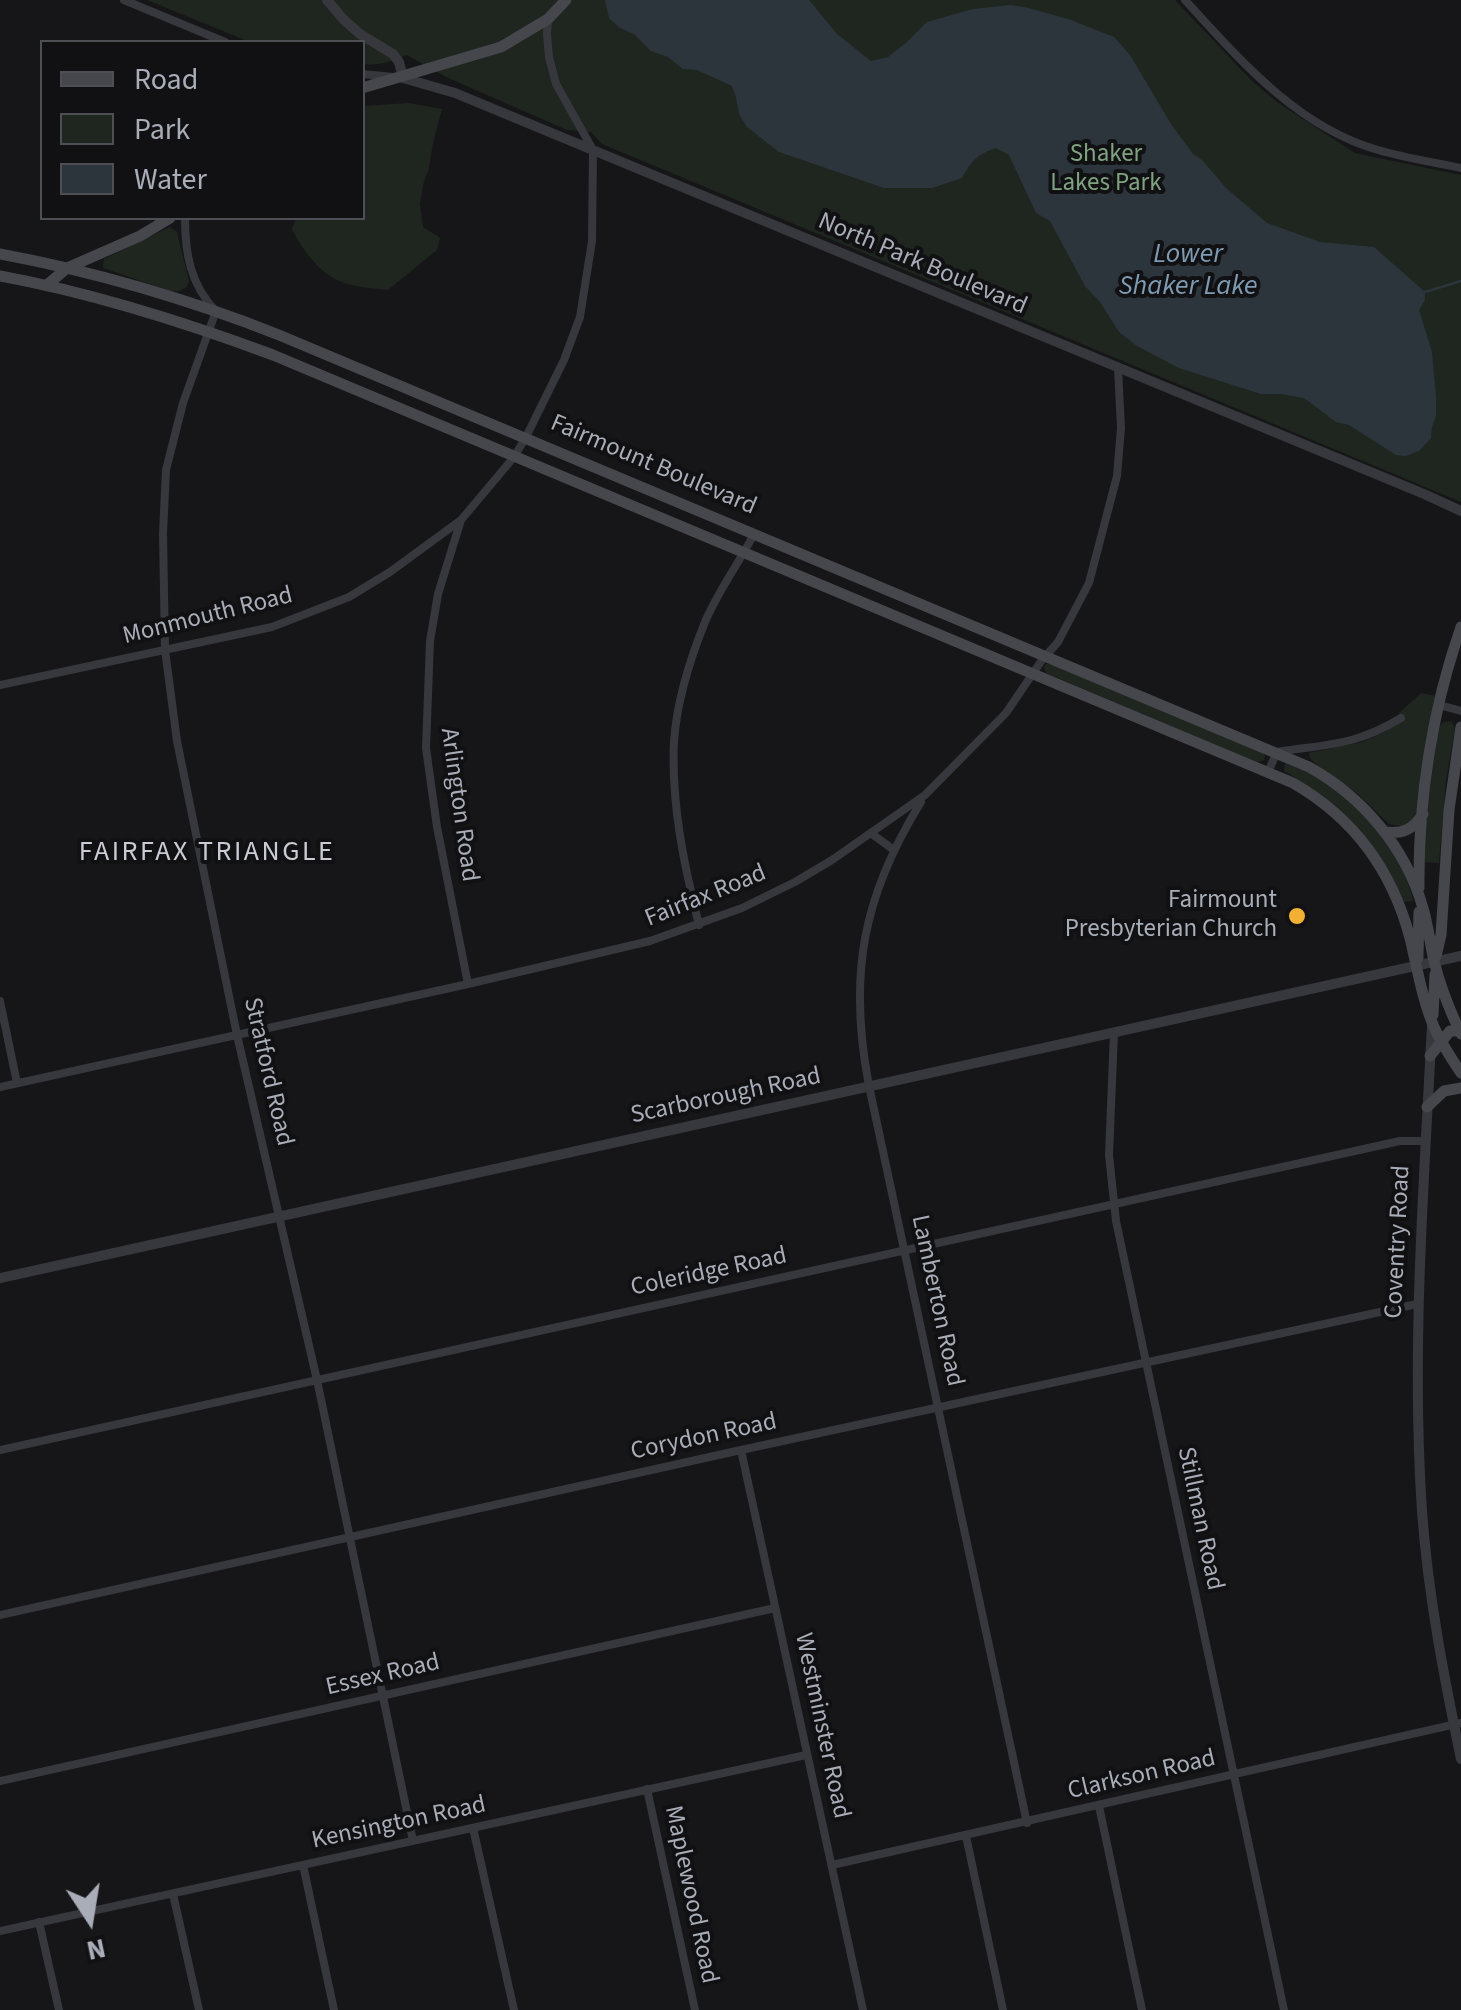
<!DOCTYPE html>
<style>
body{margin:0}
#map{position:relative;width:1461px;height:2010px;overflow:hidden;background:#161618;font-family:"Source Sans 3",sans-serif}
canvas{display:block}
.legend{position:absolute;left:40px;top:40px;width:325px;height:180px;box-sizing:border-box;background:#111113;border:2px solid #4d4f55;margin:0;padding:12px 18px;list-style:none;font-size:30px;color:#a8adb8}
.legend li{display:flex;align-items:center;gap:20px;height:50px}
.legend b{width:50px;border:2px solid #4d4f55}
.north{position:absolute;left:40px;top:1870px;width:100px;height:100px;-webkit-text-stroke:8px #111113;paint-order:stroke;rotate:168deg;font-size:28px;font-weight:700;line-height:40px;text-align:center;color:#a8adb8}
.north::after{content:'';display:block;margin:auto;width:35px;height:45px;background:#a8adb8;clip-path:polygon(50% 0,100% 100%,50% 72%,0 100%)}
</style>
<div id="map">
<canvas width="1461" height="2010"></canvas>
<ul class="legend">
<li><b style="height:12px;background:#45474d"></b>Road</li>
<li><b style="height:28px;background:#1e261f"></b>Park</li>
<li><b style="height:28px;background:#2c353c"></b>Water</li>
</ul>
<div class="north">N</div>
</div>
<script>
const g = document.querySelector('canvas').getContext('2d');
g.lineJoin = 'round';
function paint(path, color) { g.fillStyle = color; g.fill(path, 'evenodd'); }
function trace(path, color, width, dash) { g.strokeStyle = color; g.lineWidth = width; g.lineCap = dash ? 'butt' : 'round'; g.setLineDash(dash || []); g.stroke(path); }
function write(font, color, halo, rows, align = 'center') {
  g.font = font + ' "Source Sans 3",sans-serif'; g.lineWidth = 8; g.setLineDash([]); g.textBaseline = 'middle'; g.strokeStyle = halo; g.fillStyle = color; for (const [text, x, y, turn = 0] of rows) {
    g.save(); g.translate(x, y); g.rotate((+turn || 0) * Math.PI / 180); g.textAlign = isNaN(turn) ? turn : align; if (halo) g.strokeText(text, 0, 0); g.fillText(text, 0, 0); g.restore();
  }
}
paint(new Path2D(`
 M 147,0 L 1175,0 L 1252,81 L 1277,102 L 1355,153 L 1461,175 L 1461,502 L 602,144 L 591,132 L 567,130 L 446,77 L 407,55 C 392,61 379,66 363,64 L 362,42 L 250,42 Z
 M 409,103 L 442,109 L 433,143 L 429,168 L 423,185 L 420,204 L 423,227 L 440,238 L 437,250 L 388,290 C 371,288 349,287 333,278 C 316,268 300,246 292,229 L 296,218 L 362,218 L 363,106 Z
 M 170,227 L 177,232 L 178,237 L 189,281 L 187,287 L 179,291 L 170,291 L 103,268 L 104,259 Z
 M 1052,663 L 1261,749 L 1265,756 L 1264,760 L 1257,762 L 1246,758 L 1046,673 L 1044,667 L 1046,664 Z
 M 1421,693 L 1436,696 L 1416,815 L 1411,823 L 1401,826 L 1389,824 L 1358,794 L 1315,763 L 1310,758 L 1309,753 L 1362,742 L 1387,731 L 1403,719 L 1399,713 Z
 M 1451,721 L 1455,728 L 1446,780 L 1439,863 L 1423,862 L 1430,778 L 1439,726 L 1444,722 Z
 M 1285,763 C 1295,767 1305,770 1314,775 C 1354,797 1405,855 1413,901 L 1404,902 C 1373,837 1347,808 1284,771 Z`), '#1e261f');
paint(new Path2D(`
 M 605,0 L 809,0 L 837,34 L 871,61 L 888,57 L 907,42 L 927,22 L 973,9 L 1011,5 L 1029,8 L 1071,20 L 1114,37 L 1130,55 L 1171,124 L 1193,154 L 1202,160 L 1226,188 L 1267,223 L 1320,242 L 1374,247 L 1425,292 L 1425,300 L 1419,310 L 1432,352 L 1436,396 L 1436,416 L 1432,427 L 1431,438 L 1419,451 L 1406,456 L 1396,455 L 1349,425 L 1336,422 L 1304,398 L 1281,394 L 1261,394 L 1179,368 L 1137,346 L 1119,332 L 1100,302 L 1085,286 L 1050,221 L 1036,213 L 1009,155 L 996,148 C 978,154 971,161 962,178 L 932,188 L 884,188 L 779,152 L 747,127 L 739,114 L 736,97 L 732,86 L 697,70 L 683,69 L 668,57 L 651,51 L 634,34 L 620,28 L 609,18 Z`), '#2c353c');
trace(new Path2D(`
 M 1425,292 L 1461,281`), '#2c353c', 2.5);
trace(new Path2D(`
 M 124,0 L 225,42
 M 1185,0 C 1239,59 1297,127 1378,150 C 1405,158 1433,162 1461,168
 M 362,74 L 394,77
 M 185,218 C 185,252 190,285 216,311 L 183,403 L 166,470 L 163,533 L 165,650 L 177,741 L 237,1035 L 317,1380 L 413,1841
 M 0,685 L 272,627 L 349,597 L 390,572 L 461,520
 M 1439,705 L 1461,711
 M 1268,772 L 1277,752 C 1328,744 1355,746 1401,718
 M 921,802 C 862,897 848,977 869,1086 L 1027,1823
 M 872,834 L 894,850
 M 699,925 C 684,865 671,803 674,741 C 677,701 690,659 705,622 C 718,591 739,563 754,534
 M 468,984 L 437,827 L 426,748 L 430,641 L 438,594 L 461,520 L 514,457 L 526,437 L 564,360 L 580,317 L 592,241 L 593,150 L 556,84 L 549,57 L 547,34 L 548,19
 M 0,1001 L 17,1083
 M 1114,1033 L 1109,1155 L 1116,1221 L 1284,2010
 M 0,1087 L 468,984 L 650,941 L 742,908 L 795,882 L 832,860 L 925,795 L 1006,713 L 1042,660 L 1058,642 L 1089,583 L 1117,476 L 1121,428 L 1118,368
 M 0,1450 L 1400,1141 L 1426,1141
 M 741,1450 L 863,2010
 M 0,1615 L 741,1450 L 1417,1304
 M 0,1781 L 775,1608
 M 647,1789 L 695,2010
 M 1099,1806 L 1142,2010
 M 473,1828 L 514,2010
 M 966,1836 L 1003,2010
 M 303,1865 L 334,2010
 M 832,1865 L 1461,1723
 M 173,1894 L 199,2010
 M 39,1922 L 59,2010
 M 0,1931 L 806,1755`), '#37383d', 8);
trace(new Path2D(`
 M 327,0 L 344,20 L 360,34 L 393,54 L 399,62 L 403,78 L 455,93 L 1424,494 L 1461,511
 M 1432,1024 C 1424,1186 1411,1349 1422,1511 C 1428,1595 1444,1677 1461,1759
 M 0,1278 L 1461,956`), '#37383d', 10);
trace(new Path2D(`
 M 362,88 L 501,47 L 548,19 L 566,0
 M 0,254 C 96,272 188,299 279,335 L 1309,767 C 1363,797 1406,848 1423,908 C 1428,925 1430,943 1434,961 C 1440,986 1450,1011 1461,1034
 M 0,276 C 93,293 184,322 273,355 L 1293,783 C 1354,818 1392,870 1410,938 C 1417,967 1422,999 1434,1027 C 1441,1043 1451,1058 1461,1073
 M 47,285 L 67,268 L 140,236 L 170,218
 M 1385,832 C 1402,834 1413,830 1423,814
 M 1419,888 C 1418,801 1432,709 1461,627
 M 1436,956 L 1441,935 L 1449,810 L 1461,727
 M 1418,958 L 1419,912
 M 1433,1015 L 1435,974
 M 1430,1056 L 1450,1031 L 1460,1031
 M 1427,1107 L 1444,1091 L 1461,1088`), '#45474d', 11);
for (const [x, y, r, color] of [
 [1297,916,10,"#f2b134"]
]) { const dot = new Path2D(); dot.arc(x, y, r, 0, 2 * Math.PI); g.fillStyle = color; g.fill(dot); trace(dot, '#111113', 4); }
write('25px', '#7fa381', '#111113', [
 ["Shaker",1106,156],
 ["Lakes Park",1106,185]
]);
write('25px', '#a8adb8', '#111113', [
 ["North Park Boulevard",922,265,23],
 ["Fairmount Boulevard",653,466,23],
 ["Monmouth Road",208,617,-14],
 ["Arlington Road",458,805,82],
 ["Fairfax Road",706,897,-22],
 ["Stratford Road",267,1072,77],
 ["Scarborough Road",726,1097,-12],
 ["Coventry Road",1399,1242,-87],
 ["Coleridge Road",709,1273,-12],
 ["Lamberton Road",936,1301,78],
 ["Corydon Road",704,1438,-12],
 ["Stillman Road",1199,1519,78],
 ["Essex Road",383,1676,-13],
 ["Westminster Road",821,1726,78],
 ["Clarkson Road",1142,1776,-13],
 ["Kensington Road",399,1824,-12],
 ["Maplewood Road",690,1895,78]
]);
write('25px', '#a8adb8', '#111113', [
 ["Fairmount",1277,902],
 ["Presbyterian Church",1277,931]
], 'right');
write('italic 28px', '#7f9bb3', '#111113', [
 ["Lower",1188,256],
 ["Shaker Lake",1188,288]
]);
g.letterSpacing = '2.5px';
write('28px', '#c9ccd4', '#111113', [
 ["FAIRFAX TRIANGLE",207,854]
]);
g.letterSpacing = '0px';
</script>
